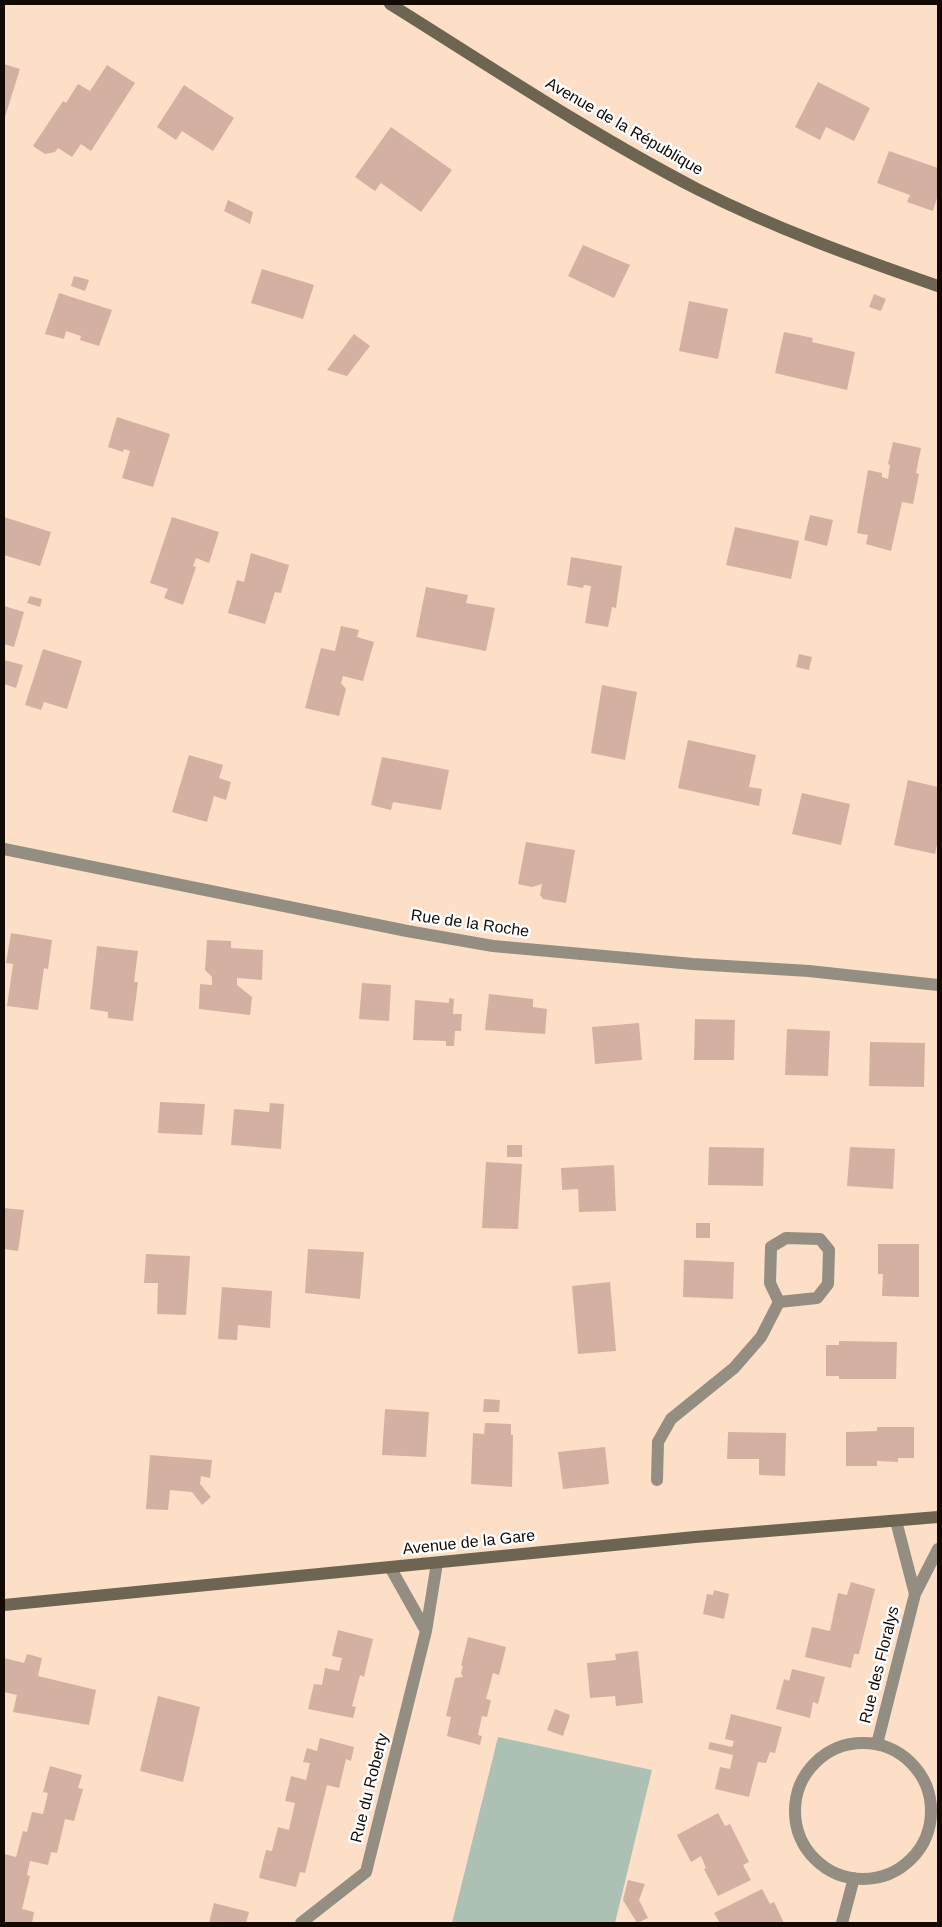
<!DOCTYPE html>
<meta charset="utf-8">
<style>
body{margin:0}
#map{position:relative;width:942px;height:1927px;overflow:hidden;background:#fcdfc6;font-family:Helvetica,sans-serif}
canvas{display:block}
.frame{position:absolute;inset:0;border:5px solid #130a03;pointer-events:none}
</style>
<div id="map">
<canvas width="942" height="1927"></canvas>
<div class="frame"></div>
</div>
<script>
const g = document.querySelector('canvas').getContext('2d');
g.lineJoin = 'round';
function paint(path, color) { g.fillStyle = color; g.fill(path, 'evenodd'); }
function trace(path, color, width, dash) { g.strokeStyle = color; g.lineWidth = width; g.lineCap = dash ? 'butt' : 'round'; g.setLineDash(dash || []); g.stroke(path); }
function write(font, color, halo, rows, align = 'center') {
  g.font = font + ' Helvetica,sans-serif'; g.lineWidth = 5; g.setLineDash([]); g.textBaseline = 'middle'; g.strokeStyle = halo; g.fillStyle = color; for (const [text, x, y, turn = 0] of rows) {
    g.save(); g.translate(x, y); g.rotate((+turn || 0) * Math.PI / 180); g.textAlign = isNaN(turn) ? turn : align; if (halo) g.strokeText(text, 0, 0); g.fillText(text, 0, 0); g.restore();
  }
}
paint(new Path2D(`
 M 498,1737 L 652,1770 L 615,1923 L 452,1923 Z`), '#acc1b3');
paint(new Path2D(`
 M 4,64 L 20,69 L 4,120 Z
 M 107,65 L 135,83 L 91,151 L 81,144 L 72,157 L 58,148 L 55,152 L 45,154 L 33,146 L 63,101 L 66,103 L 78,84 L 90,91 Z
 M 818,82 L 870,108 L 854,141 L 826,127 L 820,140 L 795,127 Z
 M 184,85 L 234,118 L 213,151 L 182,131 L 176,140 L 157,127 Z
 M 391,127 L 452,170 L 421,212 L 381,183 L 375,191 L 355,177 Z
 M 889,151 L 938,168 L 938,195 L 933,211 L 907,202 L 910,195 L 877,183 Z
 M 228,200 L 253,212 L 250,224 L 224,211 Z
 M 583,245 L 630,265 L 614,298 L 568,276 Z
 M 262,269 L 314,285 L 303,319 L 251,303 Z
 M 74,276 L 89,280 L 85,291 L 71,286 Z
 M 59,293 L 112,310 L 99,346 L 80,340 L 81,336 L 66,331 L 64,339 L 45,334 Z
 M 874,294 L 886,299 L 881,311 L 869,307 Z
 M 689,301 L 728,309 L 718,359 L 679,351 Z
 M 784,332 L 813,338 L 812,342 L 855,352 L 847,390 L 775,373 Z
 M 354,334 L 370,346 L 347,376 L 327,370 Z
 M 117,417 L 170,434 L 153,487 L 122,478 L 130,451 L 124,449 L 123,452 L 108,447 Z
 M 893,442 L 921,448 L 916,473 L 919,474 L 913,504 L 902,502 L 891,551 L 866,544 L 868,535 L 857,533 L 868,470 L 882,473 L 882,477 L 888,479 L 890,465 L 888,464 Z
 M 810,515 L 833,520 L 827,546 L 804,540 Z
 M 4,517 L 51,532 L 40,566 L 4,555 Z
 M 172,517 L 219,532 L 209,563 L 196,558 L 193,566 L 196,567 L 183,605 L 164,598 L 168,589 L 150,583 Z
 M 735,527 L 799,541 L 791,579 L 726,565 Z
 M 251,553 L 289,565 L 281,593 L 275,592 L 265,624 L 228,613 L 237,580 L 244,582 Z
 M 571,557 L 622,566 L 616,608 L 612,607 L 608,627 L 585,623 L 591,586 L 584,585 L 583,588 L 567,585 Z
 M 426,587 L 468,595 L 466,603 L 495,608 L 486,651 L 416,637 Z
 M 30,596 L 42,599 L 40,607 L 27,603 Z
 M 4,606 L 24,612 L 14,647 L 4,644 Z
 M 341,626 L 359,630 L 357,637 L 374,642 L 363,681 L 343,676 L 341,683 L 346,689 L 339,716 L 305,708 L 321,648 L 335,651 Z
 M 43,649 L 82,661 L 67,709 L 44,702 L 41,710 L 25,705 Z
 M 799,654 L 812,657 L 809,670 L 796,667 Z
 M 4,660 L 23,665 L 16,688 L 4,684 Z
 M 602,685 L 637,692 L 625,760 L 591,753 Z
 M 688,740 L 756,755 L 749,787 L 762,789 L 759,806 L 678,788 Z
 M 189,755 L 223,765 L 219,778 L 231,782 L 226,800 L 214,796 L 207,822 L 172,812 Z
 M 382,757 L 449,770 L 441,810 L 393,802 L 391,810 L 371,805 Z
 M 908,780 L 938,787 L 938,840 L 935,854 L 894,845 Z
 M 802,793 L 850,804 L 841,845 L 792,834 Z
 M 526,842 L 575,850 L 566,903 L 543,899 L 540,895 L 542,884 L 532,887 L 518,884 Z
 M 11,933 L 52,940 L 48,969 L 44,968 L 38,1010 L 7,1006 L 13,964 L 6,963 Z
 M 207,940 L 231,941 L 231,948 L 263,950 L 262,980 L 237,978 L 237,985 L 252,997 L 250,1015 L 199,1009 L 200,984 L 212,985 L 212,977 L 205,970 Z
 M 97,946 L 138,951 L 134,982 L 138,982 L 133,1021 L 108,1018 L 108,1012 L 90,1009 Z
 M 362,983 L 391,985 L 389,1021 L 359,1019 Z
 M 489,994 L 533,999 L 533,1007 L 547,1009 L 545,1034 L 485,1030 Z
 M 449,998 L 454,999 L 453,1014 L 462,1014 L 461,1031 L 455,1031 L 454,1046 L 446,1046 L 446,1041 L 413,1040 L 415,1000 L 449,1003 Z
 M 695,1019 L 735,1020 L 734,1060 L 694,1060 Z
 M 639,1023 L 642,1060 L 595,1064 L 592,1027 Z
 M 787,1029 L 830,1031 L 828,1076 L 785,1075 Z
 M 870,1042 L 925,1043 L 924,1087 L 869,1086 Z
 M 160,1102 L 205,1104 L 202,1135 L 158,1133 Z
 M 270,1103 L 284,1104 L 281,1149 L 231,1145 L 234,1109 L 269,1112 Z
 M 507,1145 L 522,1145 L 522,1157 L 507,1157 Z
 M 709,1147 L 764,1148 L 763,1186 L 708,1185 Z
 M 850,1147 L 895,1149 L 893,1189 L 847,1186 Z
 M 486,1162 L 522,1164 L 518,1229 L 482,1228 Z
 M 614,1165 L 616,1211 L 579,1212 L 578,1189 L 562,1190 L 561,1168 Z
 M 4,1208 L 24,1210 L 18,1251 L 4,1249 Z
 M 696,1223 L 710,1223 L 710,1238 L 696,1238 Z
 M 878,1244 L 919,1244 L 919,1297 L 882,1296 L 883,1274 L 878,1274 Z
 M 308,1249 L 364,1252 L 360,1299 L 305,1293 Z
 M 146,1254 L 190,1256 L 186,1315 L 157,1314 L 158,1283 L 144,1283 Z
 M 684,1260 L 734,1262 L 733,1299 L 683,1297 Z
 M 610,1282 L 616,1351 L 578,1354 L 572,1286 Z
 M 222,1287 L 272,1291 L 270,1328 L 238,1325 L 237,1340 L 218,1339 Z
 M 839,1341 L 897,1342 L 896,1379 L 839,1379 L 839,1376 L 826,1376 L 826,1345 L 839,1345 Z
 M 484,1399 L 500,1400 L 499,1412 L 483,1412 Z
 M 385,1409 L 429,1412 L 426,1457 L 382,1455 Z
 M 485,1423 L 511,1424 L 511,1435 L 513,1435 L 512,1487 L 471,1484 L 473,1433 L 484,1434 Z
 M 877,1427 L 914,1427 L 914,1458 L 898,1458 L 898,1462 L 877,1461 L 877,1466 L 846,1466 L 846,1432 L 877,1431 Z
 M 728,1432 L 786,1433 L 785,1476 L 759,1475 L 759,1459 L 727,1459 Z
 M 605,1447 L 609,1484 L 563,1489 L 558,1452 Z
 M 150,1455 L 212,1460 L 210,1478 L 201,1476 L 200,1484 L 211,1497 L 202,1505 L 192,1492 L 170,1490 L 168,1510 L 146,1509 Z
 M 851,1582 L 875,1589 L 859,1654 L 854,1654 L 851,1668 L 805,1657 L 812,1627 L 830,1631 L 838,1593 L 847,1595 Z
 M 714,1590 L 729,1594 L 724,1619 L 703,1614 L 707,1594 L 713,1595 Z
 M 338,1630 L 373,1639 L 364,1677 L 360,1675 L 352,1706 L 356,1707 L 353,1718 L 308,1709 L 314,1684 L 322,1685 L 325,1668 L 339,1671 L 342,1658 L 332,1656 Z
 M 468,1637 L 506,1647 L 499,1675 L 493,1673 L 486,1699 L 491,1700 L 487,1717 L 482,1716 L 478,1735 L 482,1736 L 480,1745 L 447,1736 L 451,1717 L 446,1716 L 455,1678 L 463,1677 L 461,1673 L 463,1666 L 461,1666 Z
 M 638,1651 L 643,1703 L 616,1706 L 615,1696 L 590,1698 L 587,1663 L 616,1660 L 615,1654 Z
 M 27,1654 L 42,1658 L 38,1676 L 96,1690 L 89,1725 L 13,1712 L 17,1695 L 4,1692 L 4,1658 L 24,1663 Z
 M 792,1669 L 825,1677 L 818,1704 L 813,1702 L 810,1718 L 776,1709 L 784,1679 L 789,1681 Z
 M 158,1696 L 200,1707 L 183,1782 L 140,1771 Z
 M 555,1709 L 570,1715 L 563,1736 L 547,1730 Z
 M 731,1714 L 782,1727 L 775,1753 L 770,1752 L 766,1763 L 758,1762 L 749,1797 L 715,1789 L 720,1767 L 730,1769 L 733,1755 L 708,1749 L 710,1742 L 732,1747 L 734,1741 L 725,1739 Z
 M 320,1738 L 354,1747 L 351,1761 L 346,1759 L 339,1788 L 327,1785 L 305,1873 L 300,1872 L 296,1887 L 259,1878 L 266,1850 L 272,1851 L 278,1827 L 289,1830 L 295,1803 L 285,1801 L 291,1776 L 306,1780 L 310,1763 L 303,1762 L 307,1748 L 317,1751 Z
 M 50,1766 L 82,1775 L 78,1788 L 83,1789 L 74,1821 L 65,1819 L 57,1853 L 51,1852 L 48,1865 L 30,1861 L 27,1875 L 30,1876 L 22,1909 L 34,1912 L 32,1923 L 4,1923 L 4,1854 L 16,1857 L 23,1831 L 27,1832 L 32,1812 L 43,1814 L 48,1793 L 43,1792 Z
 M 718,1813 L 725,1826 L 730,1824 L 749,1862 L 743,1865 L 751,1880 L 718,1896 L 704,1869 L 706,1868 L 701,1856 L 691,1862 L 677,1835 Z
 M 628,1880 L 645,1884 L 639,1900 L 648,1918 L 637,1923 L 623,1900 Z
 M 762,1889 L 770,1904 L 774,1902 L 784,1923 L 720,1923 L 714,1913 Z
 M 214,1903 L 249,1912 L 246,1923 L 209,1923 Z`), '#d4b0a2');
trace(new Path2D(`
 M 4,849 L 407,931 L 493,946 L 693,964 L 809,971 L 938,985
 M 786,1238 L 820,1239 L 829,1250 L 828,1284 L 817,1298 L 779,1302 L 770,1283 L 771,1247 Z
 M 657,1480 L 658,1442 L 671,1419 L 734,1368 L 761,1337 L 779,1302
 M 896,1521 L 915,1594
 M 390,1567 L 426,1631
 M795 1811a68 68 0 1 1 136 0a68 68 0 1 1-136 0Z
 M 877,1744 L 915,1594 L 938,1549
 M 301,1923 L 366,1872 L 426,1631 L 437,1563
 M 842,1923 L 854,1878`), '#938e81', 12);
trace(new Path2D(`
 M 390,4 C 491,67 591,134 697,189 C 774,228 857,258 938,286
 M 4,1605 L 695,1537 L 938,1517`), '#6d6551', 12);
write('16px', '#130a03', '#fff', [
 ["Avenue de la République",624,127,30],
 ["Rue de la Roche",470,924,8],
 ["Avenue de la Gare",469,1543,-6],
 ["Rue des Floralys",880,1665,-76],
 ["Rue du Roberty",370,1788,-76]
]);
</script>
